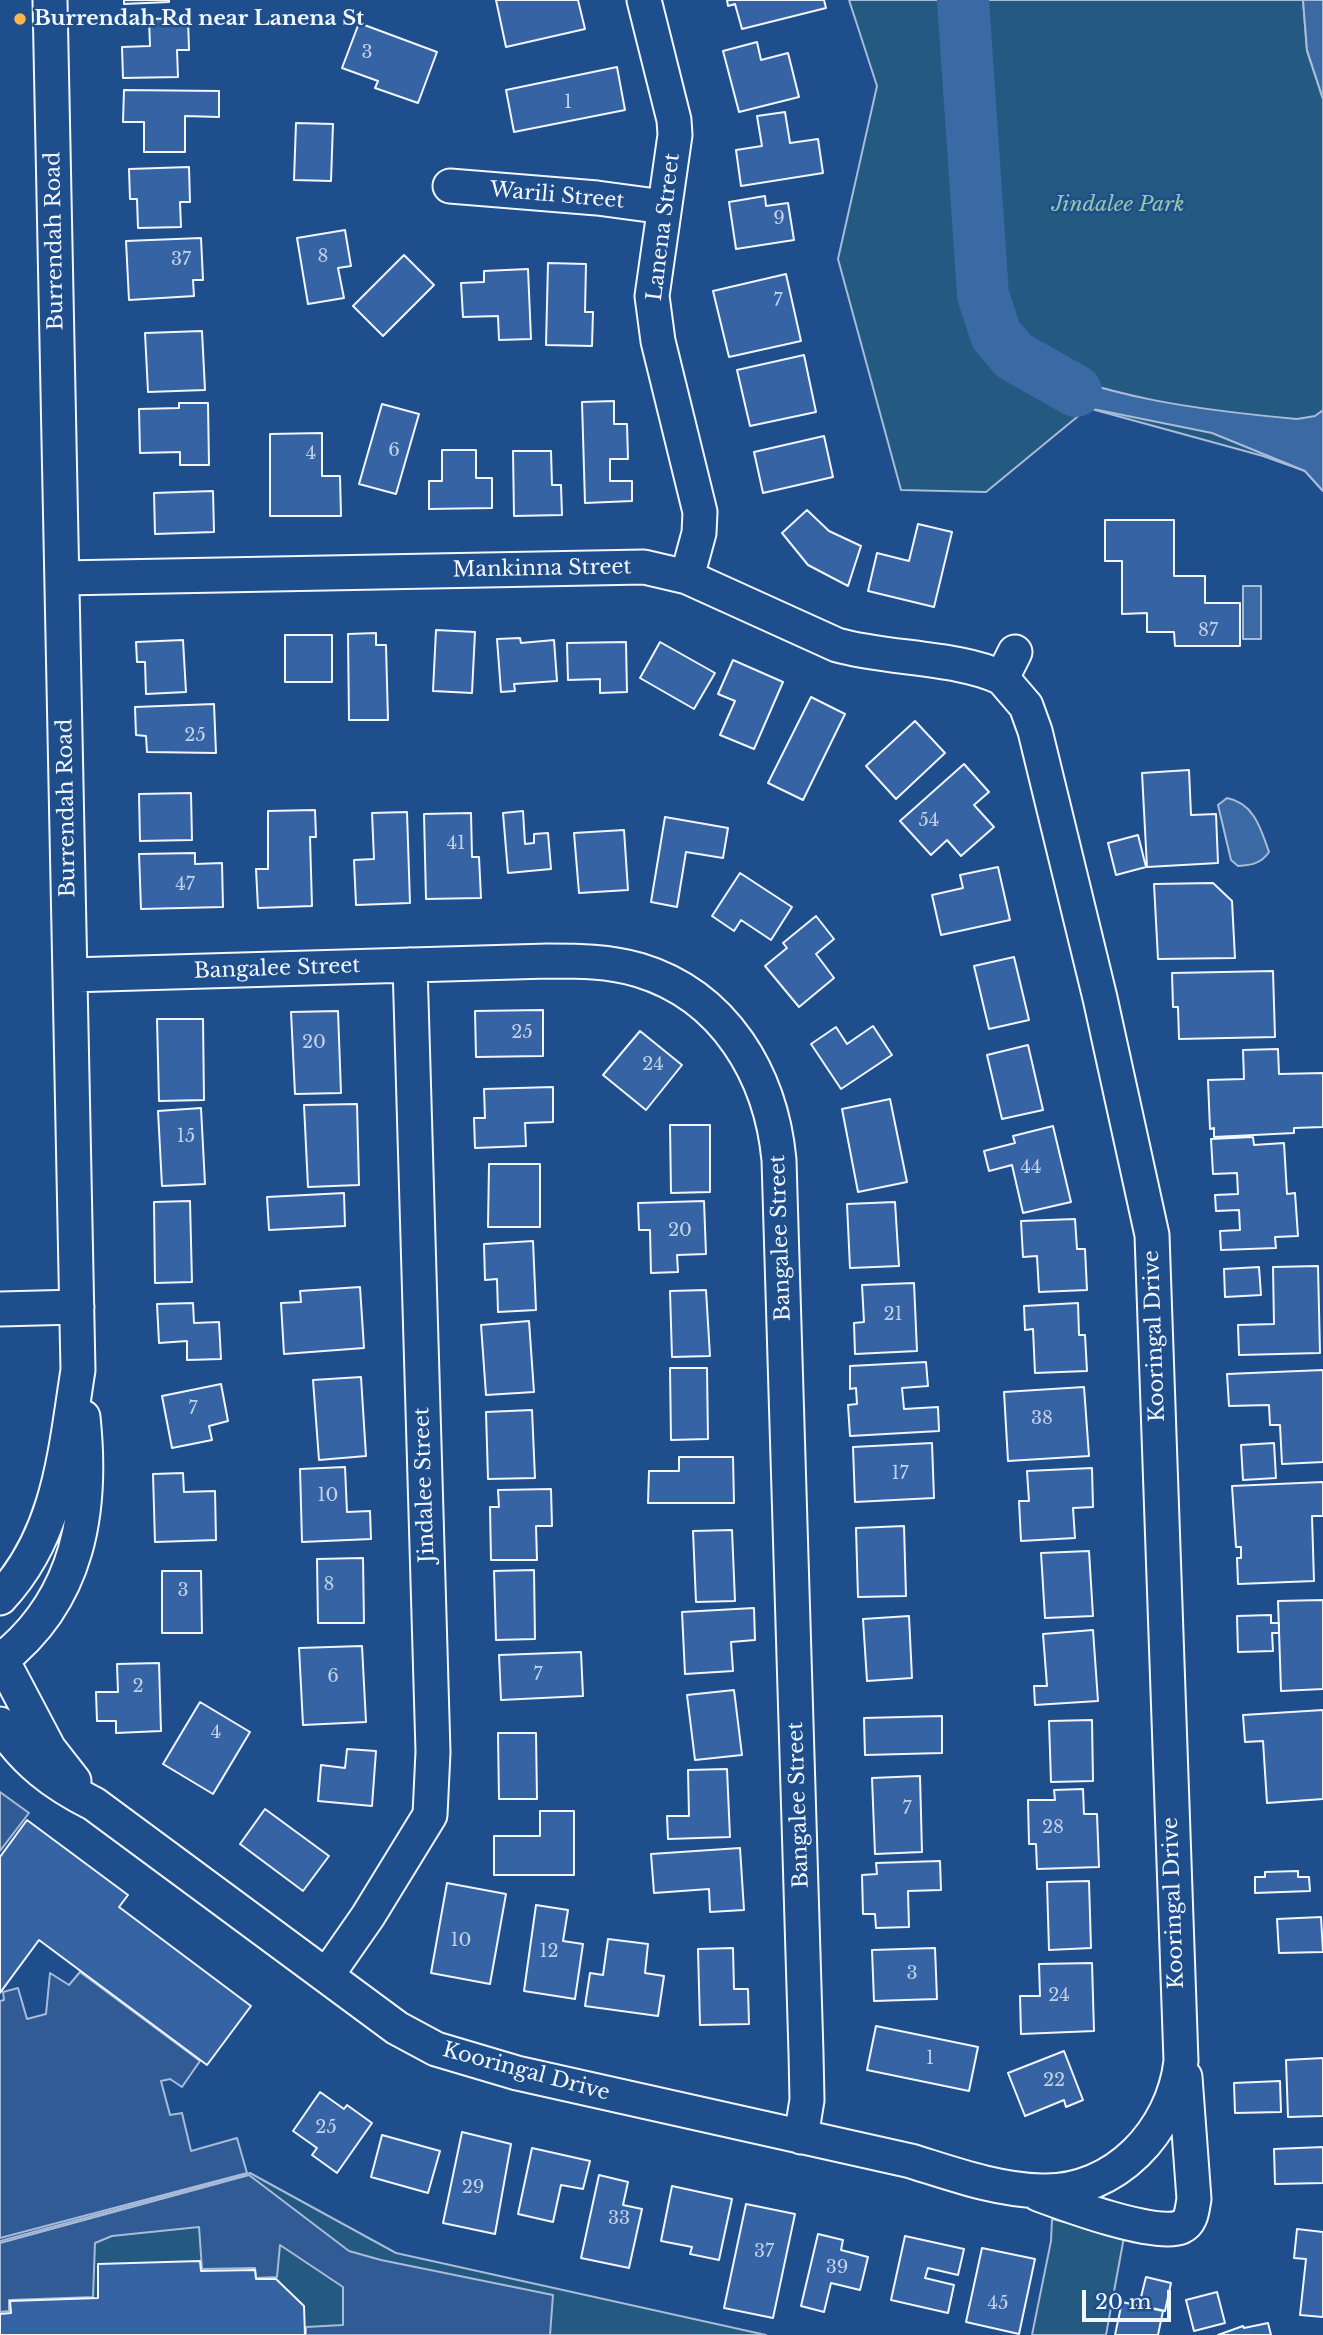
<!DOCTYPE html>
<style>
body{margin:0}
#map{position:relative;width:1323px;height:2335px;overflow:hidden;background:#1f4e8c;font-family:"Libre Baskerville",serif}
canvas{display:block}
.scale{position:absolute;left:1082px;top:2290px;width:89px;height:32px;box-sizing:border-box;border:4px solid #f2f6ff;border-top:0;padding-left:9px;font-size:21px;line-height:24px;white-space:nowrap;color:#f2f6ff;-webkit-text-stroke:5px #1f4e8c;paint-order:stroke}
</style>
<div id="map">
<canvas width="1323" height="2335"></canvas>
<div class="scale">20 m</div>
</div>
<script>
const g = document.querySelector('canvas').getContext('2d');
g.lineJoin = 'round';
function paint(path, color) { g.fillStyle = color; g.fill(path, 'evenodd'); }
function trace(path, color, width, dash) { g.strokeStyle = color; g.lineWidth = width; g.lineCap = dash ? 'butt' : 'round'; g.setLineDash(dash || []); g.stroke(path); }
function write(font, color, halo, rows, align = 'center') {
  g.font = font + ' "Libre Baskerville",serif'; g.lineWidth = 5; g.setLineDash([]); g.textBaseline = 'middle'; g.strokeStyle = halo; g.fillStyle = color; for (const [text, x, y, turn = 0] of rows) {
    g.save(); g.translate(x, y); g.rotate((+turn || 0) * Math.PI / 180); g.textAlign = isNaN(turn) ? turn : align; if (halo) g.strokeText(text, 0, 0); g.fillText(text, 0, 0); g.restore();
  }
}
const green = new Path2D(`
 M 849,0 L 1303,0 L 1307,51 L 1323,99 L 1323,491 L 1305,471 L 1263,456 L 1088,408 L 986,492 L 901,490 L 838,259 L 877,86 Z
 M 250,2173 L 396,2253 L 766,2335 L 0,2335 L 0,2241 Z
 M 1052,2219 L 1124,2237 L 1106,2335 L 1032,2335 L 1051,2241 Z`);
paint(green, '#245a82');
trace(green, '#a8bbd7', 2);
const parking = new Path2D(`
 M 0,1792 L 29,1813 L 0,1851 Z
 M 80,1972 L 200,2061 L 182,2087 L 170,2079 L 161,2081 L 170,2115 L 182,2113 L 191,2151 L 237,2138 L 247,2173 L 0,2238 L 0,2001 L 4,2000 L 3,1992 L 18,1988 L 27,2019 L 46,2014 L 50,1973 L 69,1985 Z
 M 249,2175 L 349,2251 L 381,2260 L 553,2295 L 550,2335 L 306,2335 L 306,2327 L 343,2325 L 343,2287 L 280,2245 L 277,2277 L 256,2278 L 255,2268 L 202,2269 L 199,2227 L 112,2236 L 95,2243 L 93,2297 L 9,2300 L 9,2311 L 0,2312 L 0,2243 Z`);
paint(parking, '#305b95');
trace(parking, '#a8bbd7', 2);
const water = new Path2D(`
 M 1303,0 L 1323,0 L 1323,99 L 1307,50 Z
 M 1014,356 C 1105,398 1198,410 1297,419 L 1315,416 L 1323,410 L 1323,491 L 1305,471 L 1212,433 L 1088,408 L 1050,389 Z
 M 1243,586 L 1261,586 L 1261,639 L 1243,639 Z
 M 1227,798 C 1254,803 1261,829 1269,852 C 1261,864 1251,865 1238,866 L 1231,860 L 1218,805 Z`);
paint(water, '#3b69a3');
trace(water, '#a8bbd7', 2);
trace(new Path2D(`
 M 963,0 L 983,295 L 996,335 L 1014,356 L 1076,391`), '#3b69a3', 52);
const building = new Path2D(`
 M 124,0 L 169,0 L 169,2 L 124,4 Z
 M 496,0 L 578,0 L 585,29 L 506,47 Z
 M 727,0 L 824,0 L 826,8 L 742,29 L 735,4 L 728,6 Z
 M 188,18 L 189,50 L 177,50 L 178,77 L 123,78 L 122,47 L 150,46 L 149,19 Z
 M 359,23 L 437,52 L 418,103 L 375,88 L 378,81 L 342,68 Z
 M 757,42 L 761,60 L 788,53 L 799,97 L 739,112 L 723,51 Z
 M 617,67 L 625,110 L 514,132 L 506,90 Z
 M 124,90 L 219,91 L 219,117 L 185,116 L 185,152 L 144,152 L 144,122 L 123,122 Z
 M 785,112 L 790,143 L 818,139 L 823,173 L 741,186 L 736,150 L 762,146 L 757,116 Z
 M 296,123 L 333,124 L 331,181 L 294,180 Z
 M 189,167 L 190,202 L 180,202 L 181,227 L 138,228 L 137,199 L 130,199 L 129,169 Z
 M 765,196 L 766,206 L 788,203 L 794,240 L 736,249 L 729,202 Z
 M 345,230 L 351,266 L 338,268 L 344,298 L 308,304 L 297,238 Z
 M 201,238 L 203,280 L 193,280 L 194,296 L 129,300 L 126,241 Z
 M 404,255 L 434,285 L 383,336 L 353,306 Z
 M 548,263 L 586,264 L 585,312 L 593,312 L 592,346 L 546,345 Z
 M 528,269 L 531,339 L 499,340 L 498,316 L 463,317 L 461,283 L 484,282 L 484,271 Z
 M 786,274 L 801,341 L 729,357 L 713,291 Z
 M 202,331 L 205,390 L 148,392 L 145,333 Z
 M 804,355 L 816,412 L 750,426 L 737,370 Z
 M 614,401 L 614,424 L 627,424 L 628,459 L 610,459 L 610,481 L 632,481 L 632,501 L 585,503 L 582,402 Z
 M 179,403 L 208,403 L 209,465 L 180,465 L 180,452 L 140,453 L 139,409 L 179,408 Z
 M 382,404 L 419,414 L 396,494 L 359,484 Z
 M 322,433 L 322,476 L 340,476 L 341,516 L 270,516 L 270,434 Z
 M 824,436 L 833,477 L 763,493 L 754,452 Z
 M 442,450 L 476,450 L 476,478 L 492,478 L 492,508 L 429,509 L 429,481 L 442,481 Z
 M 513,451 L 551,451 L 552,485 L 561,485 L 562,515 L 514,516 Z
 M 213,491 L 214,532 L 155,534 L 154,493 Z
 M 807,510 L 829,531 L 861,546 L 848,586 L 808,565 L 782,533 Z
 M 1105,520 L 1174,520 L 1174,576 L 1205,576 L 1205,603 L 1240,603 L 1240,646 L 1175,646 L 1174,632 L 1147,632 L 1147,613 L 1122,614 L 1122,561 L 1105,561 Z
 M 918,524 L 952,532 L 934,607 L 868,591 L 877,553 L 909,561 Z
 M 436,630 L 475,632 L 472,693 L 433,691 Z
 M 376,633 L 376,645 L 386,645 L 388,720 L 349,720 L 348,634 Z
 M 285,635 L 332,635 L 332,682 L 285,682 Z
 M 520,638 L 521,643 L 554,640 L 557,681 L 514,684 L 515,691 L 501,692 L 497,639 Z
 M 183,640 L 186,692 L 146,694 L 145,662 L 137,662 L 136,642 Z
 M 626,642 L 627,692 L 600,693 L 600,679 L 568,680 L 567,643 Z
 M 660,642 L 715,673 L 694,709 L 640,678 Z
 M 733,660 L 783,682 L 754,749 L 720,735 L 735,701 L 718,694 Z
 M 811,697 L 845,714 L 803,800 L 768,783 Z
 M 214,704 L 216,753 L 147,752 L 146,736 L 136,735 L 135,707 Z
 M 915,721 L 945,753 L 896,799 L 866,766 Z
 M 964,764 L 989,792 L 974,805 L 994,827 L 961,856 L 947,840 L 931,855 L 900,821 Z
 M 1189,770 L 1191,815 L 1216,814 L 1218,863 L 1147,867 L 1142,773 Z
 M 191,793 L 192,840 L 140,841 L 139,794 Z
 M 315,810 L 316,837 L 310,837 L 312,906 L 258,908 L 256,869 L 268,869 L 268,811 Z
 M 523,811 L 525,844 L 534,843 L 534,834 L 548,833 L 551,869 L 508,873 L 503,813 Z
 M 407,812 L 410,903 L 356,905 L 354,860 L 374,859 L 372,813 Z
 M 471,813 L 472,857 L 479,857 L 481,898 L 426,899 L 424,814 Z
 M 665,817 L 728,828 L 723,858 L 686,852 L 677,907 L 651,902 Z
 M 624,830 L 628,890 L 579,893 L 574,833 Z
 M 1138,835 L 1146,867 L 1116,875 L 1108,843 Z
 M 195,853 L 195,864 L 222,863 L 223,907 L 141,909 L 139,854 Z
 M 998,867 L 1010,920 L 941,935 L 932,895 L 963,888 L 960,875 Z
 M 740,873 L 792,907 L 771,940 L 741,920 L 734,931 L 712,916 Z
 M 1213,883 L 1232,901 L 1235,958 L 1158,959 L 1154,884 Z
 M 816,916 L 834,939 L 816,954 L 834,978 L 799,1007 L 765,966 L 787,948 L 783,943 Z
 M 1014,957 L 1029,1020 L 989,1029 L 974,966 Z
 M 1273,971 L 1275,1037 L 1179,1039 L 1178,1007 L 1173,1007 L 1172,973 Z
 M 543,1010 L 543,1056 L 476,1057 L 475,1011 Z
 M 338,1011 L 341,1093 L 295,1094 L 291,1012 Z
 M 157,1019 L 203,1019 L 204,1100 L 159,1101 Z
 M 873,1026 L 892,1055 L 841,1089 L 811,1044 L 836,1027 L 847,1044 Z
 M 640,1031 L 682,1065 L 646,1110 L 603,1075 Z
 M 1028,1045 L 1043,1110 L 1002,1119 L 987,1055 Z
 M 1278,1049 L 1279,1074 L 1323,1073 L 1323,1127 L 1294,1128 L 1294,1133 L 1214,1137 L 1214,1128 L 1210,1129 L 1208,1080 L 1244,1079 L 1243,1050 Z
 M 553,1087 L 553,1122 L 525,1123 L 526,1146 L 475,1148 L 474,1118 L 485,1118 L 484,1089 Z
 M 890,1099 L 907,1182 L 858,1192 L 842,1109 Z
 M 357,1104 L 359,1185 L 308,1187 L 304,1105 Z
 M 201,1108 L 205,1184 L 162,1186 L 158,1111 Z
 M 670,1125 L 710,1125 L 710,1192 L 671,1193 Z
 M 1053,1126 L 1071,1202 L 1023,1213 L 1012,1165 L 989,1171 L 984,1151 L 1015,1143 L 1013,1136 Z
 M 1253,1137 L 1254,1145 L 1284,1143 L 1287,1194 L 1295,1193 L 1298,1236 L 1275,1237 L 1276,1248 L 1221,1250 L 1220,1231 L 1240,1230 L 1239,1210 L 1216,1211 L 1215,1195 L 1238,1194 L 1237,1173 L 1213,1174 L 1211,1139 Z
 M 489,1164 L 540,1164 L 540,1227 L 488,1227 Z
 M 344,1193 L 345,1226 L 269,1230 L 267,1197 Z
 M 190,1201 L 192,1282 L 155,1283 L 154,1202 Z
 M 704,1201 L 706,1254 L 677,1255 L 678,1272 L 651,1273 L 650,1230 L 639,1230 L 638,1203 Z
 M 895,1202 L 899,1266 L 850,1268 L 847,1204 Z
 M 1075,1219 L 1077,1249 L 1085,1249 L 1087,1290 L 1039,1292 L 1037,1256 L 1023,1257 L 1021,1221 Z
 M 533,1241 L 536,1310 L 498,1312 L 497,1279 L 485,1280 L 484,1244 Z
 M 1318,1266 L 1320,1353 L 1239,1355 L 1238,1325 L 1274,1324 L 1273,1267 Z
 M 1259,1267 L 1261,1295 L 1225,1297 L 1224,1269 Z
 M 914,1283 L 917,1351 L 855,1354 L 854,1323 L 864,1322 L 862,1285 Z
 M 360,1287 L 364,1348 L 284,1354 L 281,1303 L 301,1302 L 300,1291 Z
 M 706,1290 L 710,1356 L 672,1357 L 670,1291 Z
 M 193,1303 L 194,1323 L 219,1322 L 221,1359 L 187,1360 L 187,1341 L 159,1343 L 157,1304 Z
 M 1078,1303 L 1079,1335 L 1085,1335 L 1087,1371 L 1035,1373 L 1033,1329 L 1025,1330 L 1024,1306 Z
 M 529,1321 L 534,1392 L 486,1395 L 481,1325 Z
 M 926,1362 L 928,1386 L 902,1388 L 904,1409 L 938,1407 L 939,1431 L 850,1436 L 848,1405 L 857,1404 L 856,1388 L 850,1389 L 850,1366 Z
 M 670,1368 L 707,1368 L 708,1439 L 671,1440 Z
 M 1323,1370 L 1323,1462 L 1282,1464 L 1280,1425 L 1270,1425 L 1269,1405 L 1229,1406 L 1227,1374 Z
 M 361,1377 L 366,1456 L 319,1460 L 313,1380 Z
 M 221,1384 L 228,1421 L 209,1426 L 212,1440 L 172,1448 L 162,1396 Z
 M 1084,1387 L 1089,1456 L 1008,1461 L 1004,1392 Z
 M 532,1410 L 535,1478 L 488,1479 L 486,1412 Z
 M 932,1443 L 934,1498 L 855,1502 L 853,1447 Z
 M 1274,1443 L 1276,1478 L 1243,1480 L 1241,1445 Z
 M 679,1457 L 733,1457 L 734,1503 L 648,1503 L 649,1471 L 679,1471 Z
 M 345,1467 L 347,1512 L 370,1511 L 371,1539 L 302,1542 L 300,1469 Z
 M 1092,1468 L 1093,1507 L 1073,1508 L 1075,1538 L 1021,1541 L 1019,1501 L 1029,1501 L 1027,1471 Z
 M 183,1473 L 184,1492 L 215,1491 L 216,1540 L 155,1542 L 153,1474 Z
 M 1323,1482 L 1323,1516 L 1312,1516 L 1314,1581 L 1238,1584 L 1237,1558 L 1241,1558 L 1241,1547 L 1236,1547 L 1232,1486 Z
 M 551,1489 L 552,1526 L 536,1526 L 537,1560 L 491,1560 L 490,1507 L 499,1507 L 498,1490 Z
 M 904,1526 L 906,1596 L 858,1597 L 856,1528 Z
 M 732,1530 L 735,1601 L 696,1602 L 693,1531 Z
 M 1089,1551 L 1093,1616 L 1045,1618 L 1041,1553 Z
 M 363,1558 L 364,1623 L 318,1623 L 317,1559 Z
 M 534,1570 L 535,1639 L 496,1640 L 494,1571 Z
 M 162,1571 L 201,1571 L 202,1633 L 162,1633 Z
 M 1323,1600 L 1323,1689 L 1281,1691 L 1278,1601 Z
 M 754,1608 L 755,1640 L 731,1642 L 733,1671 L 685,1674 L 682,1612 Z
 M 1271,1615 L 1271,1623 L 1279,1623 L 1279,1633 L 1272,1633 L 1273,1651 L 1238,1652 L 1237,1616 Z
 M 909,1616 L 912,1678 L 867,1681 L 863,1619 Z
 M 1093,1630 L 1098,1701 L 1035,1705 L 1034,1686 L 1047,1686 L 1043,1634 Z
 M 362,1646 L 366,1722 L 303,1725 L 299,1648 Z
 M 581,1652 L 583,1696 L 501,1700 L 499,1655 Z
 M 159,1663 L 161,1731 L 116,1733 L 116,1721 L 97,1721 L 96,1692 L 118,1692 L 117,1664 Z
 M 734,1690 L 742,1755 L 695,1760 L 687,1695 Z
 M 200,1702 L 250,1732 L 213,1794 L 163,1764 Z
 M 1323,1710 L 1323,1799 L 1267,1803 L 1263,1741 L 1245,1742 L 1243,1715 Z
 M 942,1716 L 942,1753 L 865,1755 L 864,1718 Z
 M 1092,1720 L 1093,1781 L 1051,1782 L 1049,1721 Z
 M 498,1733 L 536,1733 L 537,1799 L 499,1799 Z
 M 347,1749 L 376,1751 L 372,1806 L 318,1801 L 321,1765 L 345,1768 Z
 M 727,1769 L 730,1837 L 668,1839 L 667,1816 L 689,1816 L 688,1770 Z
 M 920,1776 L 922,1852 L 875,1854 L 872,1778 Z
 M 1083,1789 L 1084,1814 L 1097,1814 L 1099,1867 L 1037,1869 L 1036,1844 L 1029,1844 L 1028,1800 L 1055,1800 L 1054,1790 Z
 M 265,1809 L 329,1856 L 303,1891 L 240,1844 Z
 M 540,1811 L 574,1811 L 574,1875 L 494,1875 L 494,1836 L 540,1836 Z
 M 27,1820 L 128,1895 L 119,1907 L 251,2006 L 207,2065 L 39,1940 L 0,1993 L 0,1857 Z
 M 740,1848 L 744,1910 L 710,1912 L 709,1889 L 654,1893 L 651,1854 Z
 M 940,1861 L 941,1890 L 908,1891 L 909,1927 L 876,1928 L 875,1914 L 863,1914 L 862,1875 L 877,1874 L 876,1863 Z
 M 1298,1871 L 1298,1877 L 1309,1877 L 1310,1891 L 1255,1893 L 1255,1877 L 1265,1877 L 1265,1872 Z
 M 1089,1881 L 1091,1948 L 1049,1950 L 1047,1882 Z
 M 447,1883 L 506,1894 L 490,1984 L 431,1973 Z
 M 536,1905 L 568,1910 L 563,1941 L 583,1944 L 575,1999 L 524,1991 Z
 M 1321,1917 L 1323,1952 L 1279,1953 L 1277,1919 Z
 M 608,1939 L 648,1944 L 645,1973 L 664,1976 L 658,2016 L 585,2006 L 590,1973 L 603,1975 Z
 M 733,1948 L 734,1989 L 748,1989 L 749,2024 L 700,2025 L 698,1949 Z
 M 935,1948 L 937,1999 L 874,2001 L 872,1950 Z
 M 1092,1963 L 1094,2031 L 1021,2034 L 1020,1996 L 1040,1996 L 1039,1964 Z
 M 876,2026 L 978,2047 L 969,2091 L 867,2070 Z
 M 1064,2051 L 1083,2100 L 1066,2107 L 1064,2100 L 1025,2116 L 1008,2073 Z
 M 1323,2058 L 1323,2116 L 1288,2117 L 1286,2060 Z
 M 1280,2081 L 1281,2112 L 1235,2113 L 1234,2083 Z
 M 320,2092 L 344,2109 L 347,2105 L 372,2123 L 337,2173 L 312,2155 L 317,2148 L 293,2131 Z
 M 462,2132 L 511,2144 L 495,2234 L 443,2223 Z
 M 382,2135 L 440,2151 L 428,2193 L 371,2177 Z
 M 1323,2147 L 1323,2183 L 1275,2184 L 1274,2149 Z
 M 532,2148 L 590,2161 L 583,2189 L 561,2185 L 553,2222 L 518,2214 Z
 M 599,2175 L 628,2182 L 623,2205 L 642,2209 L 629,2268 L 581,2258 Z
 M 672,2186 L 732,2199 L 719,2260 L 690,2254 L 692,2247 L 661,2241 Z
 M 746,2204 L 795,2214 L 773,2318 L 724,2308 Z
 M 1297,2229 L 1323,2232 L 1323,2317 L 1300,2315 L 1306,2259 L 1294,2258 Z
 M 818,2234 L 843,2240 L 841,2250 L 868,2257 L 860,2290 L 831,2283 L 824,2312 L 801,2306 Z
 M 905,2236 L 964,2249 L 958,2275 L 928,2268 L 925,2278 L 954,2285 L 948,2313 L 891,2300 Z
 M 982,2248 L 1035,2259 L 1019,2334 L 966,2322 Z
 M 200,2261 L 201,2271 L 255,2270 L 256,2279 L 276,2279 L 304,2306 L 305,2335 L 0,2335 L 0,2314 L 11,2313 L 10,2301 L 98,2298 L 98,2264 Z
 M 1146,2277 L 1171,2283 L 1165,2311 L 1139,2305 Z
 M 1217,2292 L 1225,2323 L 1194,2331 L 1186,2300 Z
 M 1122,2302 L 1163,2311 L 1158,2335 L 1115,2335 Z
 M 1268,2323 L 1271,2335 L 1218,2335 L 1243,2326 L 1244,2328 Z`);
paint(building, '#3563a3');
trace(building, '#f2f6ff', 2);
const minor = new Path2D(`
 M 644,0 L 674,120 L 675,135 L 652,296 L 658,341 L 700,512 L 699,533 L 687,577
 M 450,186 L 597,198 L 664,207
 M 62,578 L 644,567 L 687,577 L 837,645 C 886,659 960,657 1002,678
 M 70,975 L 548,961 C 578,961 609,961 639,970 C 725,996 771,1075 779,1160 L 806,2053 L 807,2100 L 801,2137
 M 0,1309 L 77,1307
 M 0,1598 C 60,1534 65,1452 78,1370 L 50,0
 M 0,1656 L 49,1749 L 74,1781
 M 0,1661 C 79,1600 93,1511 83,1417
 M 0,1724 C 25,1762 54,1784 94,1804 L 397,2028 L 436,2049 L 517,2073 L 911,2161 C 953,2174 997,2190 1042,2191 C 1115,2193 1173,2131 1181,2061 L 1152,1235 L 1100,998 L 1035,731 L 1026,706 L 1002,678 L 1015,652
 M 327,1975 L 368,1916 L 430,1815 L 433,1752 L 410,965
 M 1038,2194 C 1065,2204 1156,2238 1181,2227 C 1192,2222 1192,2209 1194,2199 L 1185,2077`);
trace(minor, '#f2f6ff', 37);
trace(minor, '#1f4e8c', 33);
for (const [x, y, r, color] of [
 [20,19,7,"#ffb74d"]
]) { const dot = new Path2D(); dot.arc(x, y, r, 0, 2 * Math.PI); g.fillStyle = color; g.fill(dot); trace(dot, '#1f4e8c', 2.5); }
write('18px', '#c3d1e8', null, [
 ["3",367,53],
 ["1",568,103],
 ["9",779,219],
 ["8",323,257],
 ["37",181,260],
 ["7",778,301],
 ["6",394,451],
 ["4",311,454],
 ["87",1208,631],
 ["25",195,736],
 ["54",929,821],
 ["41",456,844],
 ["47",185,885],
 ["25",522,1033],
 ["20",314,1043],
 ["24",653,1065],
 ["15",186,1137],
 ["44",1031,1168],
 ["20",680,1231],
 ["21",893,1315],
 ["7",193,1409],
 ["38",1042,1419],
 ["17",900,1474],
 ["10",328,1496],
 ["8",329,1585],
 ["3",183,1591],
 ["7",538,1675],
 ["6",333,1677],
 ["2",138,1687],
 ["4",216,1733],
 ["7",907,1809],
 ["28",1053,1828],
 ["10",461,1941],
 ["12",549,1952],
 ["3",912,1974],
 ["24",1059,1996],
 ["1",930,2059],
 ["22",1054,2081],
 ["25",326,2128],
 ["29",473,2188],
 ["33",619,2219],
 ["37",764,2252],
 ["39",837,2268],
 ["45",998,2304]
]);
write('bold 21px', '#f2f6ff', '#1f4e8c', [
 ["Burrendah Rd near Lanena St",34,19]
], 'left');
write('21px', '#f2f6ff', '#1f4e8c', [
 ["Warili Street",557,196,5],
 ["Lanena Street",664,227,-83],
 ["Burrendah Road",55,241,-91],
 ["Mankinna Street",542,569,-1],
 ["Burrendah Road",67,808,-91],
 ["Bangalee Street",277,969,-2],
 ["Bangalee Street",781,1238,-92],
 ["Kooringal Drive",1155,1336,-92],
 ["Jindalee Street",425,1485,-92],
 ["Bangalee Street",799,1805,-92],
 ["Kooringal Drive",1174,1903,-92],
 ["Kooringal Drive",526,2072,15]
]);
write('italic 21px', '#97c8a6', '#1f4e8c', [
 ["Jindalee Park",1118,205]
]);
</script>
